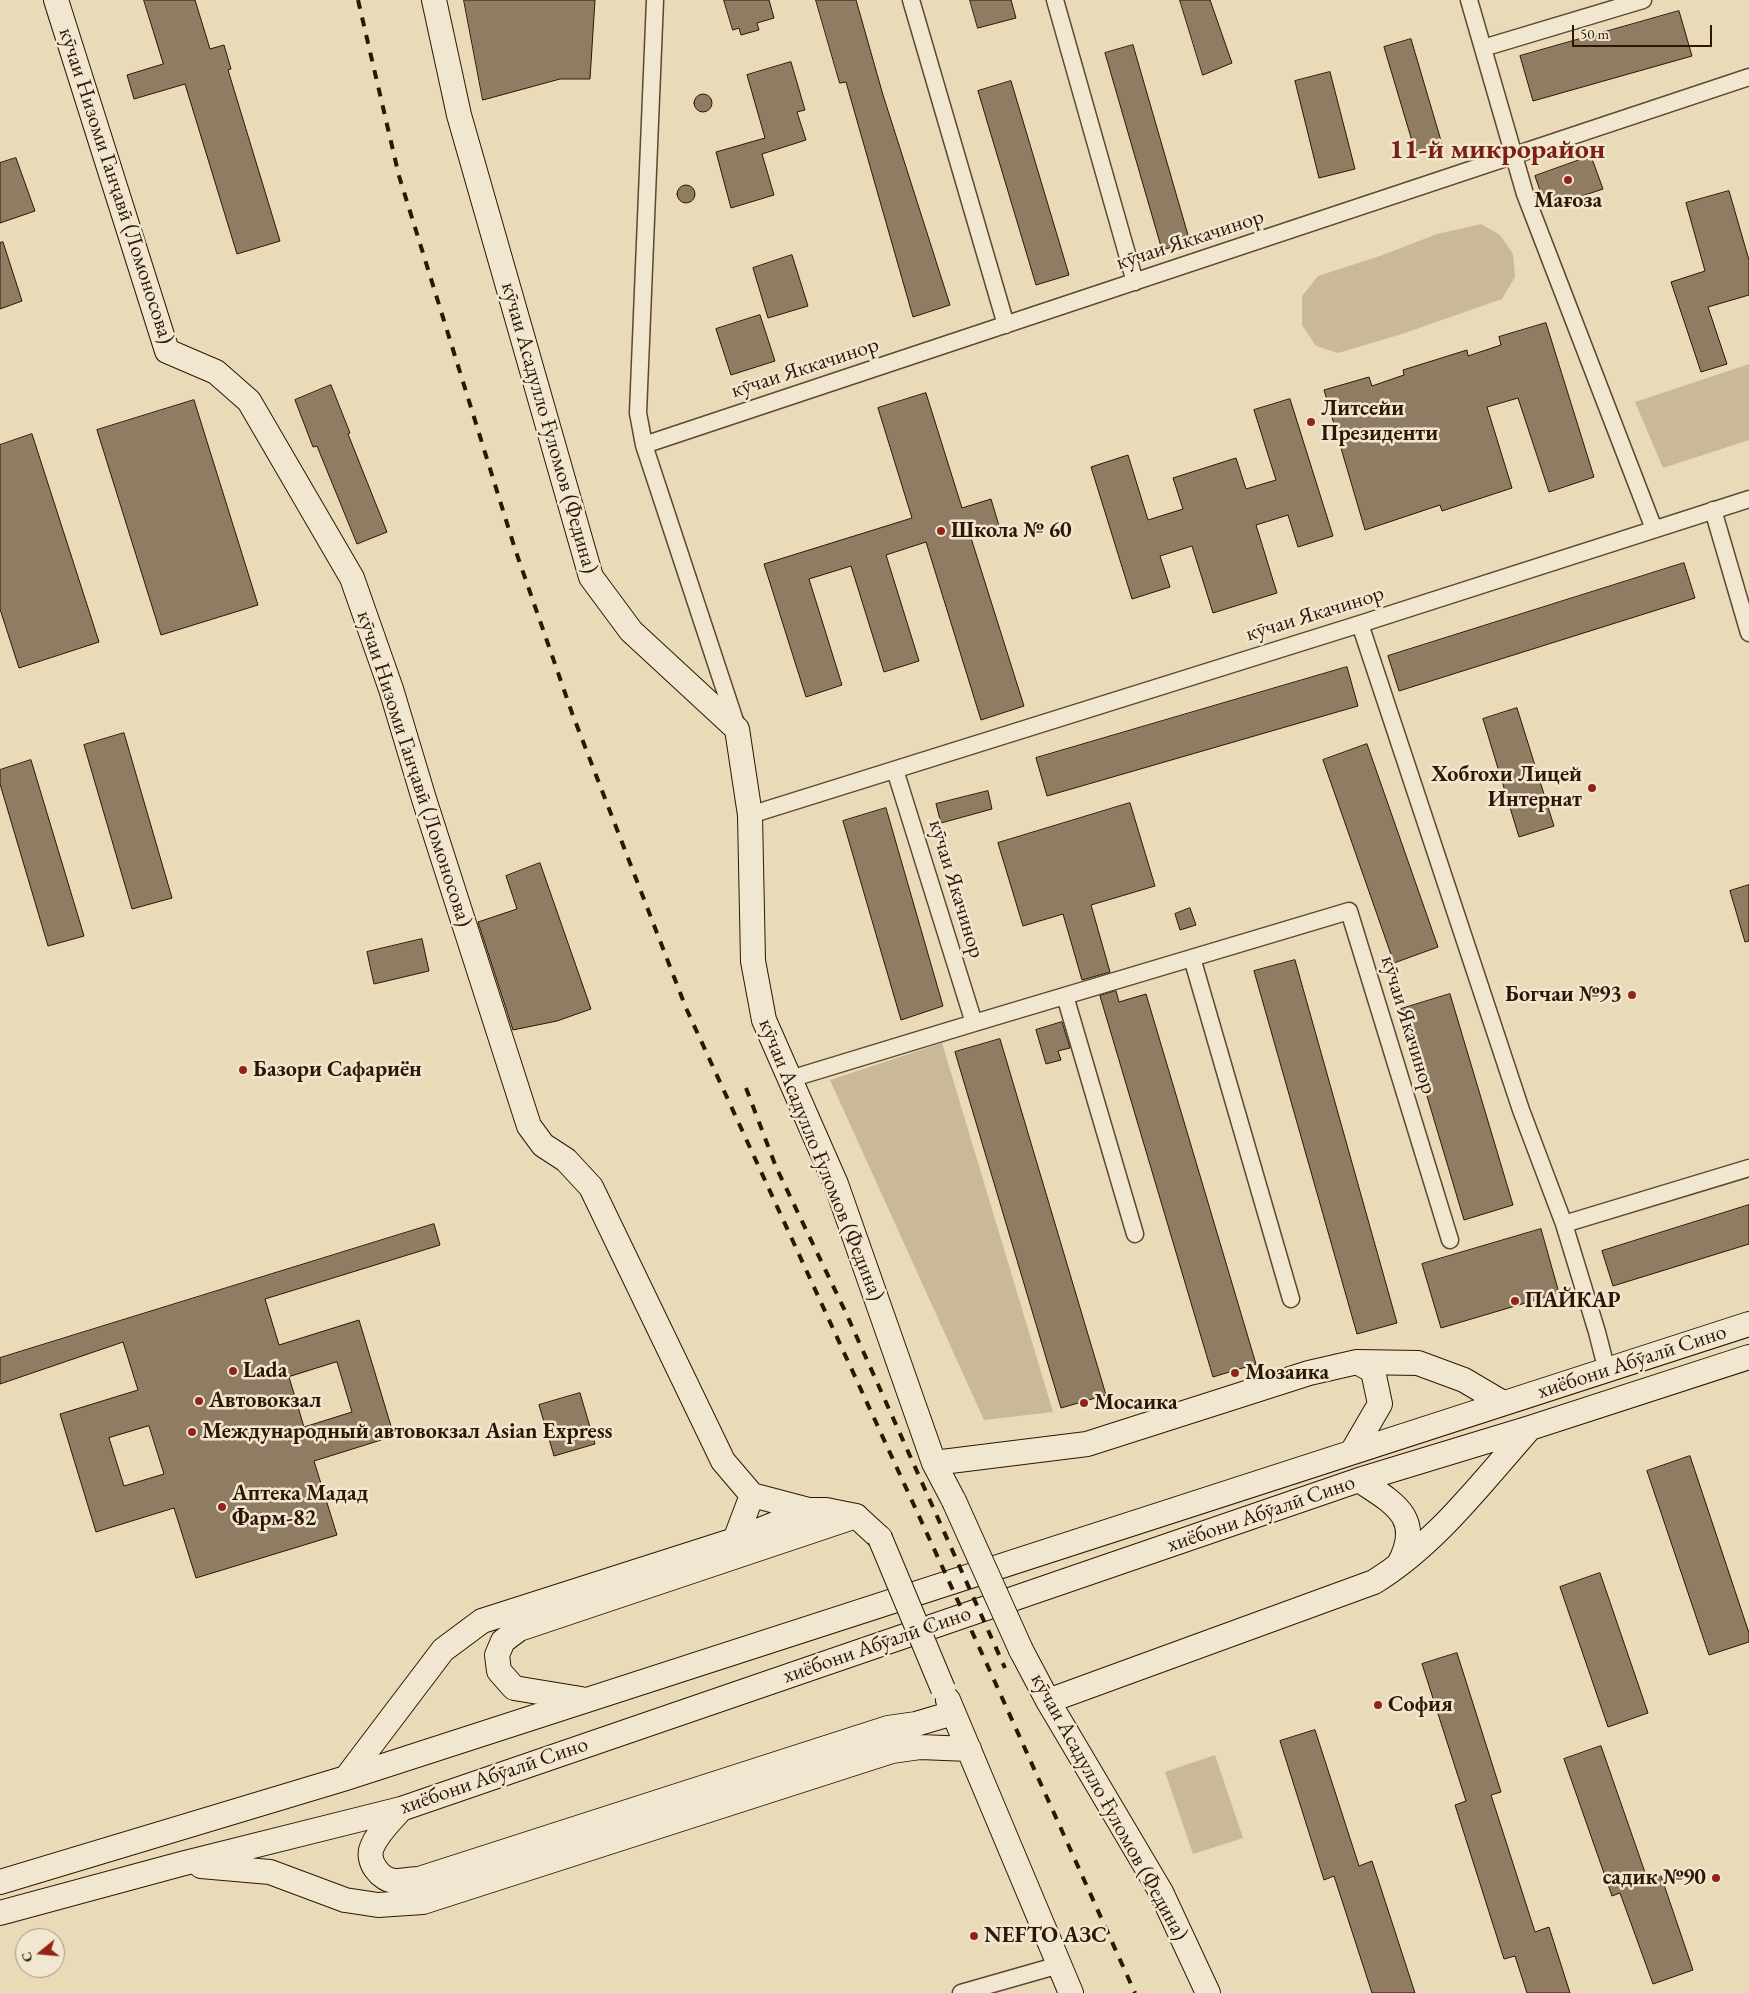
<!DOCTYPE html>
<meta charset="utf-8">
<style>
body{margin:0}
#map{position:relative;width:1749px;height:1993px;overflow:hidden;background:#e9dab8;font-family:"EB Garamond",serif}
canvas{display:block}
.north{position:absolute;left:15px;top:1928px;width:50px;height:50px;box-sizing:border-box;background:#f1e7d1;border:1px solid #a3937f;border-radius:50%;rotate:253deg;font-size:14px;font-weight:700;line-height:20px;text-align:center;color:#2e1604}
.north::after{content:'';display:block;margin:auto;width:18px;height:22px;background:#8f2418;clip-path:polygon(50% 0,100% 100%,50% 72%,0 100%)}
.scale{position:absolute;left:1572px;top:25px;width:140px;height:22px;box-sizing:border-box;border:2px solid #2e1604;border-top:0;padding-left:6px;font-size:15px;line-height:18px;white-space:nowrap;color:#2e1604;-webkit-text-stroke:4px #f1e7d1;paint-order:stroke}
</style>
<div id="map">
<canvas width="1749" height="1993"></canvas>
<div class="north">С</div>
<div class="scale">50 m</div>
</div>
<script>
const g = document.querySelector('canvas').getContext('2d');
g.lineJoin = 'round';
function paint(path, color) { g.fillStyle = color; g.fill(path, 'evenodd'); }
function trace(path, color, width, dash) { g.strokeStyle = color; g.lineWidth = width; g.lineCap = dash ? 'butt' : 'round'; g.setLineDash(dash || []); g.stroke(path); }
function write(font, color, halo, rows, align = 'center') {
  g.font = font + ' "EB Garamond",serif'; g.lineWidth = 5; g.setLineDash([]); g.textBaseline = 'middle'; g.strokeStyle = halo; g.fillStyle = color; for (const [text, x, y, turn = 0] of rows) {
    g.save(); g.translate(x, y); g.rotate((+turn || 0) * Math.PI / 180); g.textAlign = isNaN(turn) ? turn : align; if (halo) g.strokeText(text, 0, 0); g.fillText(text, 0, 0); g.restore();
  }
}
paint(new Path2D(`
 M 1481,224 L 1500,235 L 1513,254 L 1515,277 L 1502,299 L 1402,334 L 1338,353 L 1316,346 L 1302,325 L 1302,296 L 1318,276 L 1380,256 L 1437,234 Z
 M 1749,364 L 1749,440 L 1663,468 L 1635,402 Z
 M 942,1043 L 1053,1412 L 984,1420 L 830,1080 Z
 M 1215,1755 L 1243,1838 L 1193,1854 L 1165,1772 Z`), '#c9b999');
const building = new Path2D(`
 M 144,0 L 195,0 L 210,49 L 224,45 L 231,69 L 228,70 L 280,241 L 237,254 L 185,84 L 134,99 L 127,75 L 163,64 Z
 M 464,0 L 595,0 L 590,79 L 560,79 L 483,100 Z
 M 724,0 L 769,0 L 774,18 L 757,23 L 759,30 L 741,35 L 739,28 L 733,30 Z
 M 816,0 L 856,0 L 883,95 L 950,305 L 913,317 L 846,82 L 840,83 Z
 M 970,0 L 1011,0 L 1016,18 L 978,28 Z
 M 1180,0 L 1210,0 L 1232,63 L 1203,75 Z
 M 1679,11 L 1692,56 L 1533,101 L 1520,56 Z
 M 1411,39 L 1442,144 L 1415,151 L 1384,47 Z
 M 1133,45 L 1190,242 L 1162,250 L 1105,53 Z
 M 791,62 L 805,110 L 797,112 L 806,140 L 762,154 L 774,195 L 731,208 L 716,152 L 765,138 L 747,75 Z
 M 1330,72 L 1355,169 L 1319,178 L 1295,81 Z
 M 1011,81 L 1069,275 L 1036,285 L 978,91 Z
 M694 103a9 9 0 1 1 18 0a9 9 0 1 1-18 0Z
 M 1591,156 L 1603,189 L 1546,208 L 1535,176 Z
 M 16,158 L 35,211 L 0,223 L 0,163 Z
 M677 194a9 9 0 1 1 18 0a9 9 0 1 1-18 0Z
 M 1729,191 L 1749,260 L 1749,295 L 1708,307 L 1727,364 L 1701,372 L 1671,282 L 1705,271 L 1686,203 Z
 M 3,242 L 22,301 L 0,309 L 0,243 Z
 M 792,255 L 808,306 L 768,318 L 753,268 Z
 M 760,315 L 775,361 L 731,375 L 716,329 Z
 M 1546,323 L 1594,477 L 1549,492 L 1518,398 L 1487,407 L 1512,488 L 1442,511 L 1440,505 L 1365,530 L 1324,390 L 1369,377 L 1372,386 L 1404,375 L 1403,370 L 1467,350 L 1468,356 L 1501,345 L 1499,337 Z
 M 331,385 L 350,433 L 348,434 L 387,532 L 357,544 L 317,446 L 313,447 L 295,400 Z
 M 926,393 L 962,508 L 991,499 L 1000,529 L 971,538 L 1024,706 L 981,720 L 926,542 L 886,555 L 919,661 L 884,672 L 851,566 L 809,579 L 842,685 L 806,697 L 764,564 L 912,518 L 878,408 Z
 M 1290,399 L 1333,536 L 1298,547 L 1288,515 L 1256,525 L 1277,593 L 1213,613 L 1192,546 L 1160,556 L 1170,587 L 1132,599 L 1091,467 L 1128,455 L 1148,520 L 1183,509 L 1173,478 L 1236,458 L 1246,489 L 1276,480 L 1254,410 Z
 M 194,400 L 258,605 L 161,635 L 97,430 Z
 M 32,434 L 99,642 L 19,668 L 0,609 L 0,445 Z
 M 1684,563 L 1695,598 L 1399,691 L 1388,656 Z
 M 1347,667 L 1358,706 L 1047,796 L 1036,758 Z
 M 1517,708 L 1554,826 L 1519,837 L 1483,719 Z
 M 124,733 L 172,898 L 132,909 L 84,745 Z
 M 1367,744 L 1438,947 L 1394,963 L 1323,760 Z
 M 31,760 L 84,936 L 48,946 L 0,784 L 0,770 Z
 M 988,791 L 992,809 L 941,823 L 936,804 Z
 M 1130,803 L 1155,886 L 1091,905 L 1110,972 L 1082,980 L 1063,914 L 1023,926 L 998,843 Z
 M 886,808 L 943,1006 L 901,1020 L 843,821 Z
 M 540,863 L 591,1009 L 557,1021 L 513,1030 L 478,922 L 517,909 L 506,876 Z
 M 1749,885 L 1749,941 L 1745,942 L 1730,891 Z
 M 1190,908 L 1196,925 L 1180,930 L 1175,914 Z
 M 422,939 L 429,971 L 374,984 L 367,952 Z
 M 1295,960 L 1397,1323 L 1357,1334 L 1254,971 Z
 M 1116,991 L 1119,1002 L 1146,994 L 1256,1364 L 1213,1377 L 1100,996 Z
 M 1450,994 L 1513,1205 L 1464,1220 L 1401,1009 Z
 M 1062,1022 L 1070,1048 L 1058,1051 L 1061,1060 L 1046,1064 L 1036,1030 Z
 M 1000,1039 L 1106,1395 L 1061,1408 L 955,1052 Z
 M 1749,1205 L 1749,1244 L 1613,1286 L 1602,1251 Z
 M 434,1224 L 440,1245 L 265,1299 L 279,1345 L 359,1320 L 394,1436 L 314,1461 L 337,1535 L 196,1578 L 174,1508 L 96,1532 L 60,1414 L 138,1390 L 123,1342 L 0,1384 L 0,1358 ZM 337,1362 L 352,1412 L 304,1427 L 289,1377 ZM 149,1426 L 164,1474 L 124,1486 L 109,1438 Z
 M 1541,1229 L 1559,1293 L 1441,1328 L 1422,1264 Z
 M 580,1393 L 595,1444 L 554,1456 L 539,1405 Z
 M 1690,1456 L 1749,1633 L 1749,1642 L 1709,1655 L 1647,1471 Z
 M 1600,1573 L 1648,1713 L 1608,1727 L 1560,1587 Z
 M 1457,1653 L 1501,1792 L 1491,1795 L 1535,1932 L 1549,1927 L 1570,1993 L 1527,1993 L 1515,1956 L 1504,1959 L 1455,1805 L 1466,1801 L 1422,1664 Z
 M 1315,1730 L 1359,1866 L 1372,1861 L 1415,1993 L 1372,1993 L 1334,1876 L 1324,1880 L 1280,1741 Z
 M 1601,1746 L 1648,1881 L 1661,1876 L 1693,1970 L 1653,1984 L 1620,1893 L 1612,1896 L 1564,1759 Z`);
paint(building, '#8f7c62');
trace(building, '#2e1604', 1);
const street = new Path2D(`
 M 655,0 L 638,413 L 644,445 L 737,727
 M 911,0 L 1006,325
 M 1055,0 L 1135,282
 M 1469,0 L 1525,194 L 1654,529
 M 1483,48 L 1643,0
 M 644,445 L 1749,77
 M 1713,510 L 1749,633
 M 1360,624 L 1521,1110 L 1564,1224 L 1597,1332 L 1607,1371
 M 895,770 L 974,1023 L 1349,911 L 1450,1240
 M 750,815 L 1360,624 L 1749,499
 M 1192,958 L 1291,1299
 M 1065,996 L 1135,1234
 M 790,1079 L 974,1023
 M 1564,1224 L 1749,1168
 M 961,1993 L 1059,1965`);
const secondary = new Path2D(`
 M 56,0 L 167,351 L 216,372 L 249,401 L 352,578 L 391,689 L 424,799 L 529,1126 L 543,1145 L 566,1160 L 591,1187 L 723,1461 L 752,1495 L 809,1510
 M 434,0 L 459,115 L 591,577 L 631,631 L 737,729 L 750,815 L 753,961 L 764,1020 L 836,1184 L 934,1463 L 954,1501
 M 1352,1452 L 1380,1404 L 1373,1371 L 1357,1362
 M 934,1463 L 1087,1444 L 1309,1373 L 1357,1362 L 1418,1363 L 1464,1380 L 1503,1403
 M 1359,1480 C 1394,1503 1424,1518 1399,1564
 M 735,1540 L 752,1495
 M 1021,1650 L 1048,1701 L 1161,1892 L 1208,1993
 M 581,1699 L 514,1688 L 499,1671 L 497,1655 L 503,1641 L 519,1629 L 856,1516
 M 948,1700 L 1071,1993
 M 1048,1701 L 1374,1582 C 1436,1544 1482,1482 1530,1428
 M 346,1778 L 443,1650 L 482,1621 L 735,1540 L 809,1510 L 826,1510 L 856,1516 L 880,1538
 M 401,1809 C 391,1821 378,1832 372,1847 C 366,1861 380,1880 395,1881 C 403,1881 412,1879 419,1879 L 888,1728 L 916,1724 L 953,1713
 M 201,1866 L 270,1872 L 345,1900 L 378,1905 L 423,1902 L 892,1751 L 920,1747 L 969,1749
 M 0,1882 L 346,1778 L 1749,1324
 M 0,1913 L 181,1864 L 401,1809 L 1359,1480 L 1530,1428 L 1749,1357`);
trace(street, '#5d4731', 19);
trace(secondary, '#2e1604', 26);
trace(street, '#f1e7d1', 16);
trace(secondary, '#f1e7d1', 24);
trace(new Path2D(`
 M 358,0 L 399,176 L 515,549 L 572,713 L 686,1008 L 990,1671 L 1135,1993
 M 746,1088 L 776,1167 L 846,1313 L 1005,1668`), '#2e1604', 4, [9, 9]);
const secondaryBridge = new Path2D(`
 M 954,1501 L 1021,1650
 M 880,1538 L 943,1689`);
trace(secondaryBridge, '#2e1604', 26, []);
trace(secondaryBridge, '#f1e7d1', 24);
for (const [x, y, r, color] of [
 [1568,180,5,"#8f2418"],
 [1311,422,5,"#8f2418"],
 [941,531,5,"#8f2418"],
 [1592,788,5,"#8f2418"],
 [1632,995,5,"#8f2418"],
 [243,1070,5,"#8f2418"],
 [1515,1301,5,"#8f2418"],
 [233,1371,5,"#8f2418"],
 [1235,1373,5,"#8f2418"],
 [199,1401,5,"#8f2418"],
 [1084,1403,5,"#8f2418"],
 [192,1432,5,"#8f2418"],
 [222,1507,5,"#8f2418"],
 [1378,1705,5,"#8f2418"],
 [1716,1878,5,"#8f2418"],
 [974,1936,5,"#8f2418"]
]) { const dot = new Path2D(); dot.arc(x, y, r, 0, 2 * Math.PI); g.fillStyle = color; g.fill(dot); trace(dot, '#f1e7d1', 2); }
write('22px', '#2e1604', '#f1e7d1', [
 ["кӯчаи Низоми Ганҷавӣ (Ломоносова)",116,186,72],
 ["кӯчаи Яккачинор",1190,240,-18],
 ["кӯчаи Яккачинор",805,368,-18],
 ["кӯчаи Асадулло Ғуломов (Федина)",549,428,74],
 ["кӯчаи Якачинор",1315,614,-17],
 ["кӯчаи Низоми Ганҷавӣ (Ломоносова)",414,769,72],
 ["кӯчаи Якачинор",956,889,73],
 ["кӯчаи Якачинор",1408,1025,73],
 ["кӯчаи Асадулло Ғуломов (Федина)",821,1160,68],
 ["хиёбони Абӯалӣ Сино",1632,1362,-18],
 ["хиёбони Абӯалӣ Сино",1261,1514,-19],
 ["хиёбони Абӯалӣ Сино",877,1645,-19],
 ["хиёбони Абӯалӣ Сино",494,1776,-19],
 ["кӯчаи Асадулло Ғуломов (Федина)",1109,1807,61]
]);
write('bold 22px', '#2e1604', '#f1e7d1', [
 ["Мағоза",1568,201,"center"],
 ["Литсейи",1321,409],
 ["Президенти",1321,434],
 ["Школа № 60",951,531],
 ["Хобгохи Лицей",1582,775,"right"],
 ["Интернат",1582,800,"right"],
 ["Богчаи №93",1622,995,"right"],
 ["Базори Сафариён",253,1070],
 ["ПАЙКАР",1525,1301],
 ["Lada",243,1371],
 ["Мозаика",1245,1373],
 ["Автовокзал",209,1401],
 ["Мосаика",1094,1403],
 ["Международный автовокзал Asian Express",202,1432],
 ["Аптека Мадад",232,1494],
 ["Фарм-82",232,1519],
 ["София",1388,1705],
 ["садик №90",1706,1878,"right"],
 ["NEFTO АЗС",984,1936]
], 'left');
write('bold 28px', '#7a1f14', '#f1e7d1', [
 ["11-й микрорайон",1497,150]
]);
</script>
